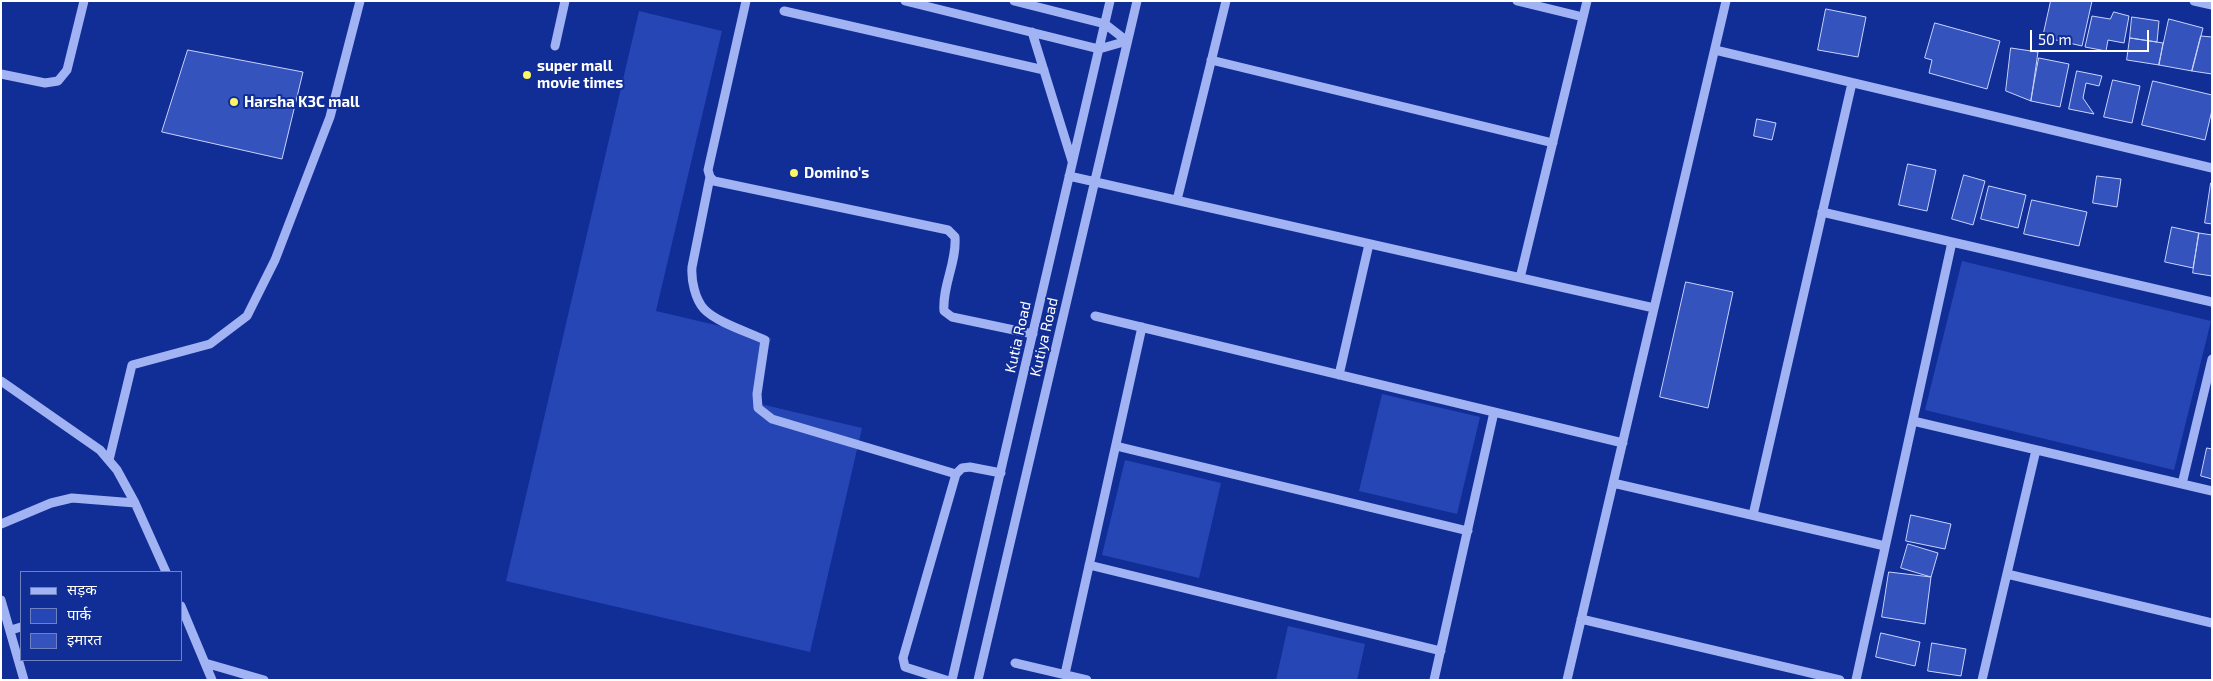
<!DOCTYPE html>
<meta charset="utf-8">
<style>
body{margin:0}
#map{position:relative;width:2213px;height:681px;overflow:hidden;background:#112d96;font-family:"Exo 2","Noto Sans Devanagari",sans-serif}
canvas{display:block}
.frame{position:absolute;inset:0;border:2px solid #fff;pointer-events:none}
.legend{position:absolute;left:20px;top:571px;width:162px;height:90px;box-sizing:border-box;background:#112d96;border:1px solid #7081c0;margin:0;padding:6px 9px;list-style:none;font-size:15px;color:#fff}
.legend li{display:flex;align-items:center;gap:10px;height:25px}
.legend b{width:25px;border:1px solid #7081c0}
.scale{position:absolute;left:2030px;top:30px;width:119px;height:22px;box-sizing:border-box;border:2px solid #fff;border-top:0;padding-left:6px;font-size:15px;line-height:18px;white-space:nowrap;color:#fff;-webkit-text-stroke:4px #112d96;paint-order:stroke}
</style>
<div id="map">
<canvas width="2213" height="681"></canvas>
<div class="frame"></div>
<ul class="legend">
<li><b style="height:6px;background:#a1b3f3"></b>सड़क</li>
<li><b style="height:14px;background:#2746b6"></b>पार्क</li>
<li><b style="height:14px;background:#3553bc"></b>इमारत</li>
</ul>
<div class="scale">50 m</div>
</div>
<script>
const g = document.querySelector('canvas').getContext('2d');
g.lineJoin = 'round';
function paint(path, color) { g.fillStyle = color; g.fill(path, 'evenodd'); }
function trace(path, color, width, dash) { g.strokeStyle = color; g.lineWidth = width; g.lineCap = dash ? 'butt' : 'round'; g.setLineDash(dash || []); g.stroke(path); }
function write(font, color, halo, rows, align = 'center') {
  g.font = font + ' "Exo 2",sans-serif'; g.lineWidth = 4; g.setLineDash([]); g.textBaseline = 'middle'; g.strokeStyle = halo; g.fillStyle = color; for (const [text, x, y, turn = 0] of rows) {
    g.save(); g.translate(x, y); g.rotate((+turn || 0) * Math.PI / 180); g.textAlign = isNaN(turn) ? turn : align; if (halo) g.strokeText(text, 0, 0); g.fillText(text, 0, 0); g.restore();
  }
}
paint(new Path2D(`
 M 639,11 L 722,31 L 656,311 L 771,338 L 756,403 L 862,428 L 810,652 L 506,581 Z
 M 1962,261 L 2211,321 L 2174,470 L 1925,410 Z
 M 1382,394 L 1480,417 L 1457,514 L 1359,491 Z
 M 1125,460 L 1221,483 L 1199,578 L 1102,555 Z
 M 1288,626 L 1365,644 L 1357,680 L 1276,680 Z`), '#2746b6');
const building = new Path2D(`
 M 2051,1 L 2092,1 L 2082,46 L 2043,37 Z
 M 1826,9 L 1866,17 L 1858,57 L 1818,50 Z
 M 2114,12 L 2129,16 L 2124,43 L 2108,40 L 2106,51 L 2085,47 L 2092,16 L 2110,19 Z
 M 2132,17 L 2159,21 L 2157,42 L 2130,38 Z
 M 2169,19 L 2203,28 L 2192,71 L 2159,65 Z
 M 1935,23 L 2000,41 L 1987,89 L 1929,73 L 1932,60 L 1925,58 Z
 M 2201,36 L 2212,37 L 2212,74 L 2192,71 Z
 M 2130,38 L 2163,43 L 2159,65 L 2127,60 Z
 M 2011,48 L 2038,52 L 2031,101 L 2006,91 Z
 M 188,50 L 303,72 L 282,159 L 162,132 Z
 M 2039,58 L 2069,64 L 2060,107 L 2031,101 Z
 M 2077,71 L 2102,76 L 2099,86 L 2086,83 L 2083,98 L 2094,114 L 2069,109 Z
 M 2113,80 L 2140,86 L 2132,123 L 2104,117 Z
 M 2153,81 L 2212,95 L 2212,110 L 2205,140 L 2142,125 Z
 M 1757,119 L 1776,123 L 1772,140 L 1754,136 Z
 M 1908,164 L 1936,170 L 1927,211 L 1899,205 Z
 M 1964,175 L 1985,181 L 1973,225 L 1952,219 Z
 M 2097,176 L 2121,179 L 2117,207 L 2093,203 Z
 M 2211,183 L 2212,183 L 2212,224 L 2205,223 Z
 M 1989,186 L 2026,195 L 2018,228 L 1981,219 Z
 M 2032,200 L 2087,212 L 2079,246 L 2024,234 Z
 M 2172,227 L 2199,233 L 2193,268 L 2165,262 Z
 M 2199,233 L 2212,235 L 2212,276 L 2193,273 Z
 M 1686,282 L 1733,292 L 1708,408 L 1660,397 Z
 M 2207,448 L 2212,449 L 2212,479 L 2201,476 Z
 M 1911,515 L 1951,524 L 1945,549 L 1906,541 Z
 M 1908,544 L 1938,553 L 1931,577 L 1901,568 Z
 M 1889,572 L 1931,577 L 1925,624 L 1882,617 Z
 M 1881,633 L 1920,642 L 1915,666 L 1876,657 Z
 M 1932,643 L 1966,649 L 1961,676 L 1928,671 Z`);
paint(building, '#3553bc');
trace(building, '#c9d4fd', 1);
trace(new Path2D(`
 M 746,1 L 708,170 L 710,177 L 692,267 C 691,280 695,299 704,309 C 716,322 748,332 765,340 L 757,394 L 758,408 L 772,419 L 956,474
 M 905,1 L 1099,49 L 1127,41
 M 1014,1 L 1105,24 L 1127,41
 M 1517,1 L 1583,17
 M 2194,1 L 2212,5
 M 784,11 L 1044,70
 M 1032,32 L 1072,161
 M 555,46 L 565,1
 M 1715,50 L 2212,168
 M 1211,60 L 1553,143
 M 1,74 L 45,83 L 58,81 L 67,70 L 84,1
 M 1069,176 L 1654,308
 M 710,177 L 714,181 L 948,230 L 955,237 C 957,262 942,286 944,311 L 952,317 L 1033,334
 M 1177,200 L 1226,1
 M 1822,212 L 2212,302
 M 1520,278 L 1587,1
 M 1095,316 L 1623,443
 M 1339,375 L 1369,244
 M 1,381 L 100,450 L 117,470 L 135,503 L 166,572
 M 1913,421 L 2212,491
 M 1116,446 L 1468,531
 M 109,460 L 132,365 L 210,344 L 247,316 L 275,260 L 330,117 L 360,1
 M 1613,483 L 1885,546
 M 2182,484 L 2212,359
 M 1753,515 L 1852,83
 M 1,524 L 51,503 L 72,498 L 135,503
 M 1089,565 L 1441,651
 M 2007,574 L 2212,623
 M 1,600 L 24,680
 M 181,606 L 212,680
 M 1581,619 L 1840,680
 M 11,630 L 21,627
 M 205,663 L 264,680
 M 1015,663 L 1087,680
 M 1065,674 L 1142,327
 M 946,680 L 905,667 L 903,658 L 956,474 L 962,468 L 970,467 L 1001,473
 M 952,680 L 1110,1
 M 978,680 L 1137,1
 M 1434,680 L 1494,412
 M 1567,680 L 1726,1
 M 1856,680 L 1952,242
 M 1982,680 L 2036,450`), '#a1b3f3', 9);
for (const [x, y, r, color] of [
 [527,75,5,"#fff663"],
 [234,102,5,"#fff663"],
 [794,173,5,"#fff663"]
]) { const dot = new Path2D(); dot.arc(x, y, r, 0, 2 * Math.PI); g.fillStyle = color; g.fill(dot); trace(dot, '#112d96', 2); }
write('bold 15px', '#fff', '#112d96', [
 ["super mall",537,66],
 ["movie times",537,83],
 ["Harsha K3C mall",244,102],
 ["Domino's",804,173]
], 'left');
write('15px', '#fff', '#112d96', [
 ["Kutia Road",1018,337,-77],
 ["Kutiya Road",1044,337,-77]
]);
</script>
